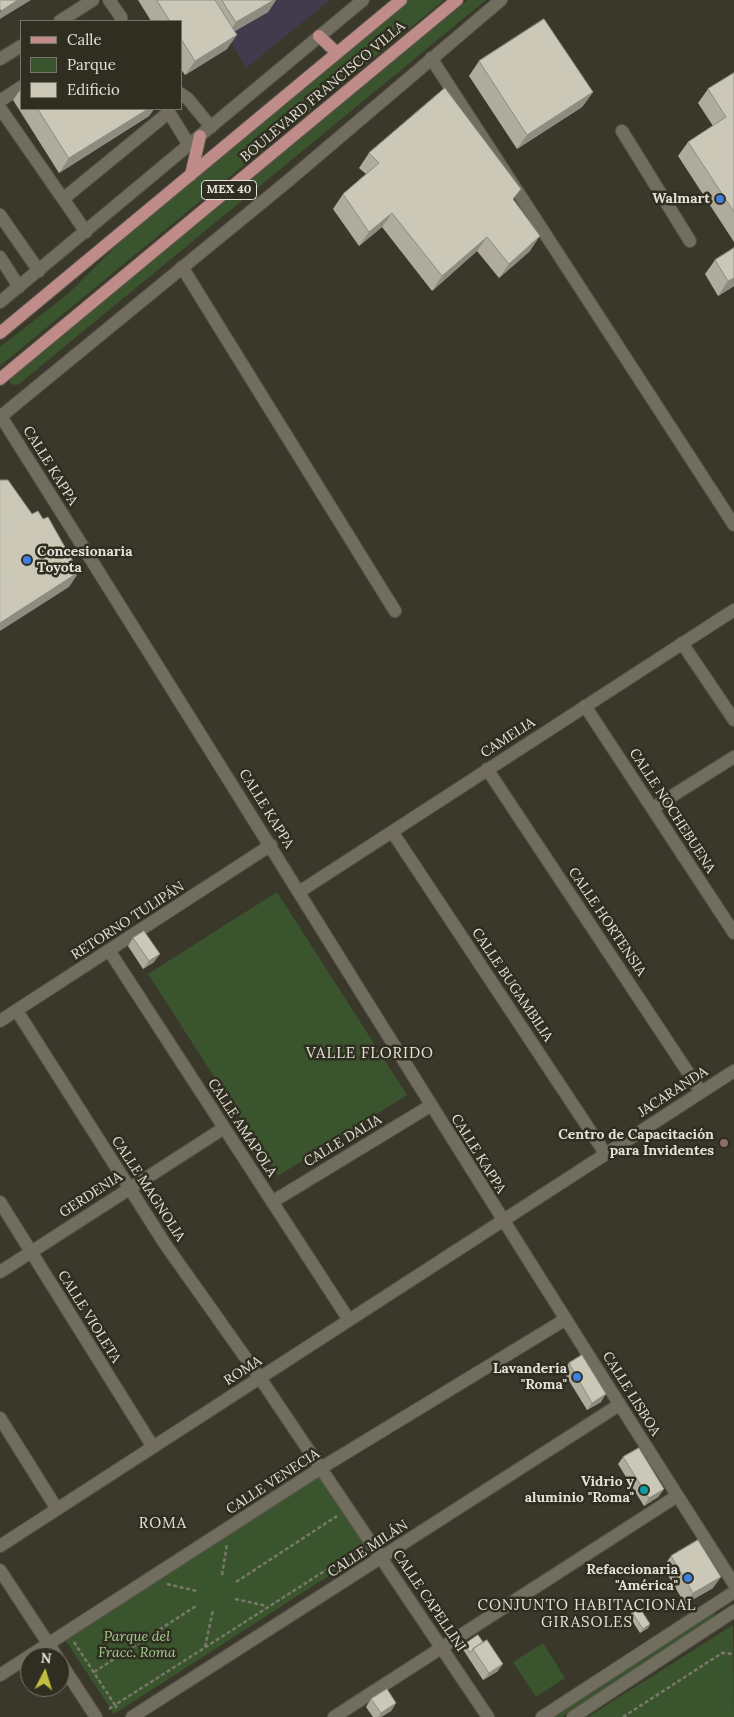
<!DOCTYPE html>
<meta charset="utf-8">
<style>
body{margin:0}
#map{position:relative;width:734px;height:1717px;overflow:hidden;background:#3a382a;font-family:Lora,serif}
canvas{display:block}
.legend{position:absolute;left:20px;top:20px;width:162px;height:90px;box-sizing:border-box;background:#302e20;border:1px solid #78766a;margin:0;padding:6px 9px;list-style:none;font-size:15px;color:#e3e1d9}
.legend li{display:flex;align-items:center;gap:10px;height:25px}
.legend b{width:25px;border:1px solid #78766a}
.north{position:absolute;left:20px;top:1647px;width:50px;height:50px;box-sizing:border-box;background:#302e20;border:1px solid #78766a;border-radius:50%;rotate:5deg;font-size:14px;font-weight:700;line-height:20px;text-align:center;color:#e3e1d9}
.north::after{content:'';display:block;margin:auto;width:18px;height:22px;background:#c3bd3f;clip-path:polygon(50% 0,100% 100%,50% 72%,0 100%)}
</style>
<div id="map">
<canvas width="734" height="1717"></canvas>
<ul class="legend">
<li><b style="height:6px;background:#bf8c8a"></b>Calle</li>
<li><b style="height:14px;background:#3a552d"></b>Parque</li>
<li><b style="height:14px;background:#cbc8b7"></b>Edificio</li>
</ul>
<div class="north">N</div>
</div>
<script>
const g = document.querySelector('canvas').getContext('2d');
g.lineJoin = 'round';
function paint(path, color) { g.fillStyle = color; g.fill(path, 'evenodd'); }
function trace(path, color, width, dash) { g.strokeStyle = color; g.lineWidth = width; g.lineCap = dash ? 'butt' : 'round'; g.setLineDash(dash || []); g.stroke(path); }
function write(font, color, halo, rows, align = 'center') {
  g.font = font + ' Lora,serif'; g.lineWidth = 5; g.setLineDash([]); g.textBaseline = 'middle'; g.strokeStyle = halo; g.fillStyle = color; for (const [text, x, y, turn = 0] of rows) {
    g.save(); g.translate(x, y); g.rotate((+turn || 0) * Math.PI / 180); g.textAlign = isNaN(turn) ? turn : align; if (halo) g.strokeText(text, 0, 0); g.fillText(text, 0, 0); g.restore();
  }
}
paint(new Path2D(`
 M 207,0 L 330,0 L 246,68 Z`), '#413c4d');
paint(new Path2D(`
 M 408,0 L 444,0 L 0,366 L 0,347 L 69,293 L 150,212 Z
 M 468,0 L 486,0 L 19,384 L 14,385 L 10,383 L 11,375 Z
 M 277,892 L 407,1095 L 278,1176 L 148,974 Z
 M 320,1475 L 369,1550 L 114,1714 L 64,1638 Z
 M 714,1611 L 717,1617 L 562,1717 L 549,1717 Z
 M 733,1625 L 734,1717 L 588,1717 Z
 M 543,1643 L 565,1678 L 536,1697 L 513,1662 Z`), '#3a552d');
const minor = new Path2D(`
 M 109,0 L 121,17 L 121,21
 M 60,21 L 93,0
 M 431,58 L 734,525
 M 0,59 L 21,46
 M 181,94 L 188,99 L 211,127
 M 0,101 L 21,87
 M 0,108 L 86,232
 M 167,109 L 189,145
 M 622,131 L 690,241
 M 63,199 L 168,113
 M 0,215 L 39,271
 M 0,257 L 19,287
 M 182,267 L 395,611
 M 0,302 L 363,0
 M 0,415 C 246,804 485,1197 734,1584
 M 0,417 L 288,181 L 501,0
 M 682,643 L 734,720
 M 585,706 L 734,933
 M 487,769 L 701,1092
 M 653,808 L 734,757
 M 393,833 L 605,1153
 M 299,892 L 734,610
 M 110,952 L 349,1320
 M 17,1011 L 165,1244 L 260,1378 L 488,1717
 M 0,1021 L 271,845
 M 0,1202 L 153,1447
 M 272,1202 L 430,1106
 M 0,1272 L 224,1128
 M 0,1418 L 57,1509
 M 0,1546 L 734,1071
 M 0,1570 L 57,1657
 M 60,1662 L 96,1717
 M 0,1675 L 321,1468 L 566,1319
 M 132,1717 L 619,1405
 M 334,1717 L 677,1496
 M 542,1717 L 734,1592
 M 573,1717 L 734,1611`);
const major = new Path2D(`
 M 319,36 L 337,53
 M 191,175 L 200,136
 M 0,333 L 401,0
 M 0,379 L 457,0`);
trace(minor, '#58554a', 14);
trace(major, '#58554a', 14);
trace(new Path2D(`
 M 222,1575 L 227,1544
 M 236,1582 L 337,1516
 M 167,1584 L 197,1591
 M 235,1599 L 267,1606
 M 74,1642 L 115,1705 L 359,1549
 M 205,1647 L 213,1610
 M 94,1672 L 196,1606
 M 109,1709 L 115,1705 L 118,1709
 M 623,1717 L 722,1653 L 734,1654`), '#7a786c', 2.5, [4, 2.5]);
trace(minor, '#716e5f', 12);
trace(major, '#bf8c8a', 12);
paint(new Path2D(`
 M 138,0 L 276,0 L 268,12 L 235,31 L 227,49 L 185,75 L 181,69 L 181,21 L 151,21 Z
 M 479,61 L 593,92 L 582,107 L 517,149 L 469,76 Z
 M 734,73 L 734,242 L 678,156 L 688,142 L 713,126 L 698,103 L 708,89 Z
 M 21,89 L 21,109 L 154,109 L 149,116 L 59,173 L 13,100 Z
 M 369,153 L 513,200 L 530,251 L 499,278 L 477,251 L 432,291 L 382,227 L 359,246 L 333,209 L 343,194 L 366,174 L 359,168 Z
 M 715,260 L 734,286 L 718,296 L 705,274 Z
 M 133,938 L 154,962 L 143,969 L 128,946 Z
 M 569,1363 L 601,1402 L 587,1410 L 563,1371 Z
 M 623,1457 L 664,1489 L 658,1497 L 644,1506 L 618,1464 Z
 M 671,1556 L 713,1588 L 685,1604 L 663,1567 Z
 M 632,1612 L 650,1624 L 648,1628 L 640,1633 L 629,1616 Z
 M 478,1635 L 498,1671 L 483,1680 L 462,1648 L 465,1644 Z
 M 371,1699 L 396,1703 L 391,1711 L 381,1717 L 373,1717 L 366,1707 Z`), '#afac9d');
paint(new Path2D(`
 M 18,0 L 31,0 L 0,19 L 0,12 L 1,11 Z
 M 274,0 L 276,0 L 268,12 L 226,36 L 236,22 Z
 M 237,35 L 227,49 L 185,75 L 195,61 Z
 M 593,92 L 582,107 L 517,149 L 527,135 Z
 M 148,109 L 154,109 L 149,116 L 59,173 L 69,158 Z
 M 392,213 L 382,227 L 359,246 L 369,232 Z
 M 540,236 L 530,251 L 499,278 L 509,264 Z
 M 487,237 L 477,251 L 432,291 L 442,276 Z
 M 734,278 L 734,286 L 718,296 L 728,281 Z
 M 79,572 L 69,587 L 0,631 L 0,623 Z
 M 160,954 L 154,962 L 143,969 L 149,961 Z
 M 606,1394 L 601,1402 L 587,1410 L 592,1403 Z
 M 664,1489 L 658,1497 L 644,1506 L 649,1498 Z
 M 721,1577 L 713,1588 L 685,1604 L 693,1593 Z
 M 650,1624 L 648,1628 L 640,1633 L 643,1629 Z
 M 503,1664 L 498,1671 L 483,1680 L 489,1673 Z
 M 396,1703 L 391,1711 L 381,1717 L 378,1717 L 381,1713 Z`), '#8e8c80');
const building = new Path2D(`
 M 0,0 L 18,0 L 1,11 L 0,9 Z
 M 157,0 L 215,0 L 237,35 L 195,61 L 181,39 L 181,21 L 170,21 Z
 M 222,0 L 274,0 L 236,22 Z
 M 544,19 L 593,92 L 527,135 L 479,61 Z
 M 734,73 L 734,212 L 688,142 L 726,117 L 708,89 Z
 M 445,88 L 521,189 L 513,199 L 540,236 L 509,264 L 487,237 L 442,276 L 392,213 L 369,232 L 343,194 L 379,163 L 369,153 Z
 M 38,109 L 148,109 L 69,158 Z
 M 734,248 L 734,278 L 728,281 L 715,260 Z
 M 0,480 L 8,480 L 32,514 L 38,511 L 43,519 L 48,517 L 79,572 L 0,623 Z
 M 144,931 L 160,954 L 149,961 L 133,938 Z
 M 582,1355 L 606,1394 L 592,1403 L 569,1363 Z
 M 639,1448 L 664,1489 L 649,1498 L 623,1457 Z
 M 698,1540 L 721,1577 L 693,1593 L 671,1556 Z
 M 639,1607 L 650,1624 L 643,1629 L 632,1612 Z
 M 478,1635 L 483,1642 L 473,1649 L 470,1653 L 465,1644 Z
 M 487,1640 L 503,1664 L 489,1673 L 473,1649 Z
 M 387,1689 L 396,1703 L 381,1713 L 371,1699 Z`);
paint(building, '#cbc8b7');
trace(building, '#8e8c80', 1);
for (const [x, y, r, color] of [
 [720,199,5,"#3f7fe0"],
 [27,560,5,"#3f7fe0"],
 [724,1143,5,"#8d6e63"],
 [577,1377,5,"#3f7fe0"],
 [644,1490,5,"#0f9aa8"],
 [688,1578,5,"#3f7fe0"]
]) { const dot = new Path2D(); dot.arc(x, y, r, 0, 2 * Math.PI); g.fillStyle = color; g.fill(dot); trace(dot, '#302e20', 2); }
for (const [x, y, w] of [
 [229,190,55]
]) { const box = new Path2D(); box.roundRect(x - w / 2, y - 9.5, w, 19, 4); g.fillStyle = '#302e20'; g.fill(box); trace(box, '#e3e1d9', 1); }
write('bold 12px', '#e3e1d9', null, [
 ["MEX 40",229,190]
]);
write('14px', '#e3e1d9', '#302e20', [
 ["BOULEVARD FRANCISCO VILLA",323,92,-40],
 ["CALLE KAPPA",50,466,58],
 ["CAMELIA",508,738,-33],
 ["CALLE KAPPA",266,809,58],
 ["CALLE NOCHEBUENA",672,811,57],
 ["RETORNO TULIPÁN",128,921,-33],
 ["CALLE HORTENSIA",607,922,56],
 ["CALLE BUGAMBILIA",512,985,56],
 ["JACARANDA",673,1092,-33],
 ["CALLE AMAPOLA",242,1128,57],
 ["CALLE DALIA",343,1141,-31],
 ["CALLE KAPPA",478,1154,58],
 ["CALLE MAGNOLIA",148,1189,57],
 ["GERDENIA",91,1195,-33],
 ["CALLE VIOLETA",89,1317,58],
 ["ROMA",243,1371,-33],
 ["CALLE LISBOA",631,1394,58],
 ["CALLE VENECIA",273,1482,-33],
 ["CALLE MILÁN",368,1549,-33],
 ["CALLE CAPELLINI",429,1601,56]
]);
write('bold 14px', '#e3e1d9', '#302e20', [
 ["Walmart",710,199],
 ["Concesionaria",37,552,"left"],
 ["Toyota",37,568,"left"],
 ["Centro de Capacitación",714,1135],
 ["para Invidentes",714,1151],
 ["Lavandería",567,1369],
 ["\"Roma\"",567,1385],
 ["Vidrio y",634,1482],
 ["aluminio \"Roma\"",634,1498],
 ["Refaccionaria",678,1570],
 ["\"América\"",678,1586]
], 'right');
write('italic 14px', '#a1cf8b', '#302e20', [
 ["Parque del",137,1637],
 ["Fracc. Roma",137,1653]
]);
g.letterSpacing = '1px';
write('15px', '#e3e1d9', '#302e20', [
 ["VALLE FLORIDO",370,1054],
 ["ROMA",163,1524],
 ["CONJUNTO HABITACIONAL",587,1606],
 ["GIRASOLES",587,1623]
]);
g.letterSpacing = '0px';
</script>
